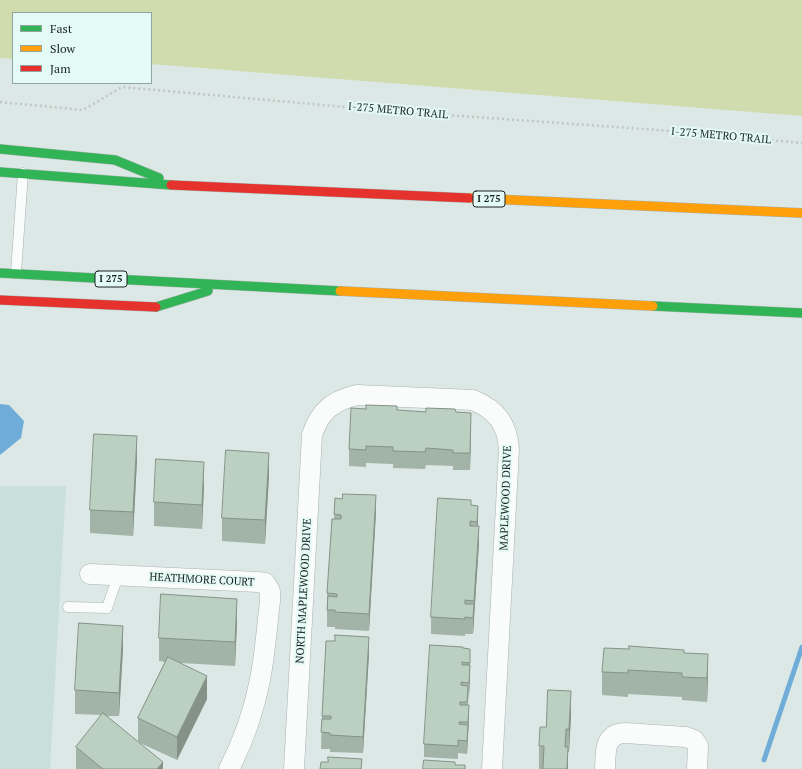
<!DOCTYPE html>
<style>
body{margin:0}
#map{position:relative;width:802px;height:769px;overflow:hidden;background:#dce8e5;font-family:"PT Serif",serif}
canvas{display:block}
.legend{position:absolute;left:12px;top:12px;width:140px;height:72px;box-sizing:border-box;background:#e4faf5;border:1px solid #93a4a0;margin:0;padding:5px 7px;list-style:none;font-size:12px;color:#1a2220}
.legend li{display:flex;align-items:center;gap:8px;height:20px}
.legend b{width:20px;border:1px solid #93a4a0}
</style>
<div id="map">
<canvas width="802" height="769"></canvas>
<ul class="legend">
<li><b style="height:5px;background:#30b455"></b>Fast</li>
<li><b style="height:5px;background:#ff9f0a"></b>Slow</li>
<li><b style="height:5px;background:#e5322d"></b>Jam</li>
</ul>
</div>
<script>
const g = document.querySelector('canvas').getContext('2d');
g.lineJoin = 'round';
function paint(path, color) { g.fillStyle = color; g.fill(path, 'evenodd'); }
function trace(path, color, width, dash) { g.strokeStyle = color; g.lineWidth = width; g.lineCap = dash ? 'butt' : 'round'; g.setLineDash(dash || []); g.stroke(path); }
function write(font, color, halo, rows, align = 'center') {
  g.font = font + ' "PT Serif",serif'; g.lineWidth = 4; g.setLineDash([]); g.textBaseline = 'middle'; g.strokeStyle = halo; g.fillStyle = color; for (const [text, x, y, turn = 0] of rows) {
    g.save(); g.translate(x, y); g.rotate((+turn || 0) * Math.PI / 180); g.textAlign = isNaN(turn) ? turn : align; if (halo) g.strokeText(text, 0, 0); g.fillText(text, 0, 0); g.restore();
  }
}
paint(new Path2D(`
 M 0,486 L 66,486 L 50,769 L 0,769 Z`), '#c9dfda');
paint(new Path2D(`
 M 0,0 L 802,0 L 802,116 L 151,64 L 151,13 L 13,13 L 13,59 L 0,58 Z`), '#d0dcad');
paint(new Path2D(`
 M 0,404 L 9,405 L 24,421 L 21,438 L 0,455 Z`), '#70acd8');
trace(new Path2D(`
 M 764,760 L 802,647`), '#70acd8', 5);
const lane = new Path2D(`
 M 16,273 L 23,173
 M 68,607 L 107,608 L 118,576`);
const street = new Path2D(`
 M 90,574 L 258,582 L 265,583 L 270,591 L 270,601 C 267,627 265,654 260,680 C 254,710 243,742 229,769
 M 294,769 L 312,435 C 320,411 332,401 357,395 L 473,400 C 497,410 507,424 509,449 L 492,769
 M 605,769 C 606,753 603,734 625,733 L 686,737 L 694,740 L 698,746 L 697,769`);
const fast = new Path2D(`
 M 0,149 L 115,160 L 159,178
 M 0,172 L 171,185
 M 0,273 L 340,291
 M 653,306 L 802,313
 M 156,307 L 208,291`);
const slow = new Path2D(`
 M 469,198 L 802,213
 M 340,291 L 653,306`);
const jam = new Path2D(`
 M 171,185 L 469,198
 M 0,300 L 156,307`);
trace(lane, '#a8b2b0', 11);
trace(street, '#a8b2b0', 21);
trace(fast, '#a8b2b0', 10);
trace(slow, '#a8b2b0', 10);
trace(jam, '#a8b2b0', 10);
trace(new Path2D(`
 M 0,102 L 83,110 L 122,87 L 390,111 L 658,130 L 802,143`), '#c1c6c5', 2.5, [2, 3]);
trace(lane, '#fafcfb', 10);
trace(street, '#fafcfb', 20);
trace(fast, '#30b455', 9);
trace(slow, '#ff9f0a', 9);
trace(jam, '#e5322d', 9);
paint(new Path2D(`
 M 397,410 L 426,412 L 456,412 L 471,430 L 470,470 L 453,470 L 453,466 L 426,465 L 425,469 L 393,468 L 393,464 L 366,463 L 366,467 L 349,466 L 349,449 Z
 M 137,460 L 133,536 L 90,533 L 90,510 Z
 M 269,476 L 265,544 L 222,541 L 222,518 Z
 M 204,486 L 202,529 L 154,526 L 154,502 Z
 M 335,498 L 376,512 L 369,631 L 335,629 L 335,627 L 327,627 L 327,593 L 334,519 Z
 M 471,505 L 478,506 L 477,526 L 479,543 L 473,634 L 465,634 L 465,636 L 431,634 L 431,617 Z
 M 237,622 L 235,666 L 180,663 L 207,699 L 177,760 L 138,742 L 138,718 L 165,662 L 159,661 L 159,638 Z
 M 463,648 L 470,649 L 470,678 L 468,705 L 469,718 L 467,754 L 458,753 L 458,759 L 424,757 L 424,744 Z
 M 123,649 L 119,716 L 107,716 L 163,769 L 76,769 L 76,747 L 102,715 L 75,714 L 75,690 Z
 M 629,649 L 684,653 L 708,678 L 707,702 L 682,700 L 682,697 L 628,694 L 628,697 L 602,695 L 602,672 Z
 M 369,654 L 363,753 L 330,752 L 330,749 L 321,749 L 322,716 Z
 M 571,715 L 569,752 L 568,752 L 568,769 L 539,769 L 539,746 L 546,727 Z`), '#a2b3a7');
paint(new Path2D(`
 M 471,413 L 471,430 L 470,470 L 470,453 Z
 M 137,436 L 137,460 L 133,536 L 133,512 Z
 M 269,453 L 269,476 L 265,544 L 265,520 Z
 M 204,462 L 204,486 L 202,529 L 202,505 Z
 M 376,495 L 376,512 L 369,631 L 369,614 Z
 M 478,506 L 478,523 L 477,539 L 477,522 Z
 M 479,526 L 479,543 L 474,618 L 474,601 Z
 M 237,599 L 237,622 L 235,666 L 235,642 Z
 M 474,604 L 474,621 L 473,634 L 473,618 Z
 M 123,626 L 123,649 L 119,716 L 119,693 Z
 M 369,637 L 369,654 L 363,753 L 363,737 Z
 M 470,649 L 470,678 L 469,696 L 469,683 Z
 M 708,654 L 708,678 L 707,702 L 707,678 Z
 M 207,676 L 207,699 L 177,760 L 177,737 Z
 M 571,691 L 571,715 L 569,752 L 569,729 Z
 M 469,705 L 469,718 L 467,754 L 467,741 Z
 M 568,747 L 568,769 L 567,769 Z
 M 163,762 L 163,769 L 157,769 Z`), '#849288');
const building = new Path2D(`
 M 366,405 L 397,406 L 397,410 L 426,412 L 426,408 L 455,409 L 456,412 L 471,413 L 470,453 L 453,453 L 453,450 L 426,448 L 425,452 L 393,451 L 393,447 L 366,446 L 366,450 L 349,449 L 351,408 L 366,409 Z
 M 94,434 L 137,436 L 133,512 L 90,510 Z
 M 226,450 L 269,453 L 265,520 L 222,518 Z
 M 156,459 L 204,462 L 202,505 L 154,502 Z
 M 343,494 L 376,495 L 369,614 L 335,612 L 335,610 L 327,610 L 328,596 L 337,597 L 337,594 L 327,593 L 332,519 L 341,519 L 341,515 L 334,514 L 335,498 L 342,499 Z
 M 438,498 L 471,500 L 471,505 L 478,506 L 477,522 L 470,521 L 470,526 L 479,526 L 474,601 L 465,600 L 465,604 L 474,604 L 473,618 L 465,617 L 465,619 L 431,617 Z
 M 161,594 L 237,599 L 235,642 L 159,638 Z
 M 79,623 L 123,626 L 119,693 L 75,690 Z
 M 335,635 L 369,637 L 363,737 L 330,735 L 330,733 L 321,732 L 322,719 L 331,719 L 331,716 L 322,716 L 326,641 L 335,641 Z
 M 430,645 L 463,647 L 463,648 L 470,649 L 470,663 L 462,662 L 462,665 L 470,665 L 469,683 L 461,682 L 461,685 L 468,686 L 467,702 L 460,702 L 460,705 L 469,705 L 468,722 L 459,722 L 459,724 L 468,725 L 467,741 L 458,740 L 458,746 L 424,744 Z
 M 629,646 L 684,650 L 684,653 L 708,654 L 707,678 L 682,677 L 682,673 L 628,670 L 628,673 L 602,672 L 604,648 L 629,649 Z
 M 168,657 L 207,676 L 177,737 L 138,718 Z
 M 548,690 L 571,691 L 569,729 L 566,729 L 565,747 L 568,747 L 567,769 L 543,769 L 544,746 L 539,746 L 540,727 L 546,727 Z
 M 103,713 L 163,762 L 157,769 L 103,769 L 76,747 Z
 M 328,757 L 362,759 L 361,769 L 320,769 L 321,762 L 328,762 Z
 M 424,760 L 455,762 L 455,765 L 465,765 L 465,769 L 423,769 Z`);
paint(building, '#bcd0c2');
trace(building, '#849288', 1);
for (const [x, y, w] of [
 [489,199,32],
 [111,279,32]
]) { const box = new Path2D(); box.roundRect(x - w / 2, y - 8, w, 16, 3); g.fillStyle = '#e4faf5'; g.fill(box); trace(box, '#1a2220', 1); }
write('bold 10px', '#1a2220', null, [
 ["I 275",489,199],
 ["I 275",111,279]
]);
write('11px', '#1a2220', '#e4faf5', [
 ["I-275 METRO TRAIL",398,111,5],
 ["I-275 METRO TRAIL",721,136,5],
 ["MAPLEWOOD DRIVE",506,498,-88],
 ["HEATHMORE COURT",202,580,3],
 ["NORTH MAPLEWOOD DRIVE",304,591,-87]
]);
</script>
